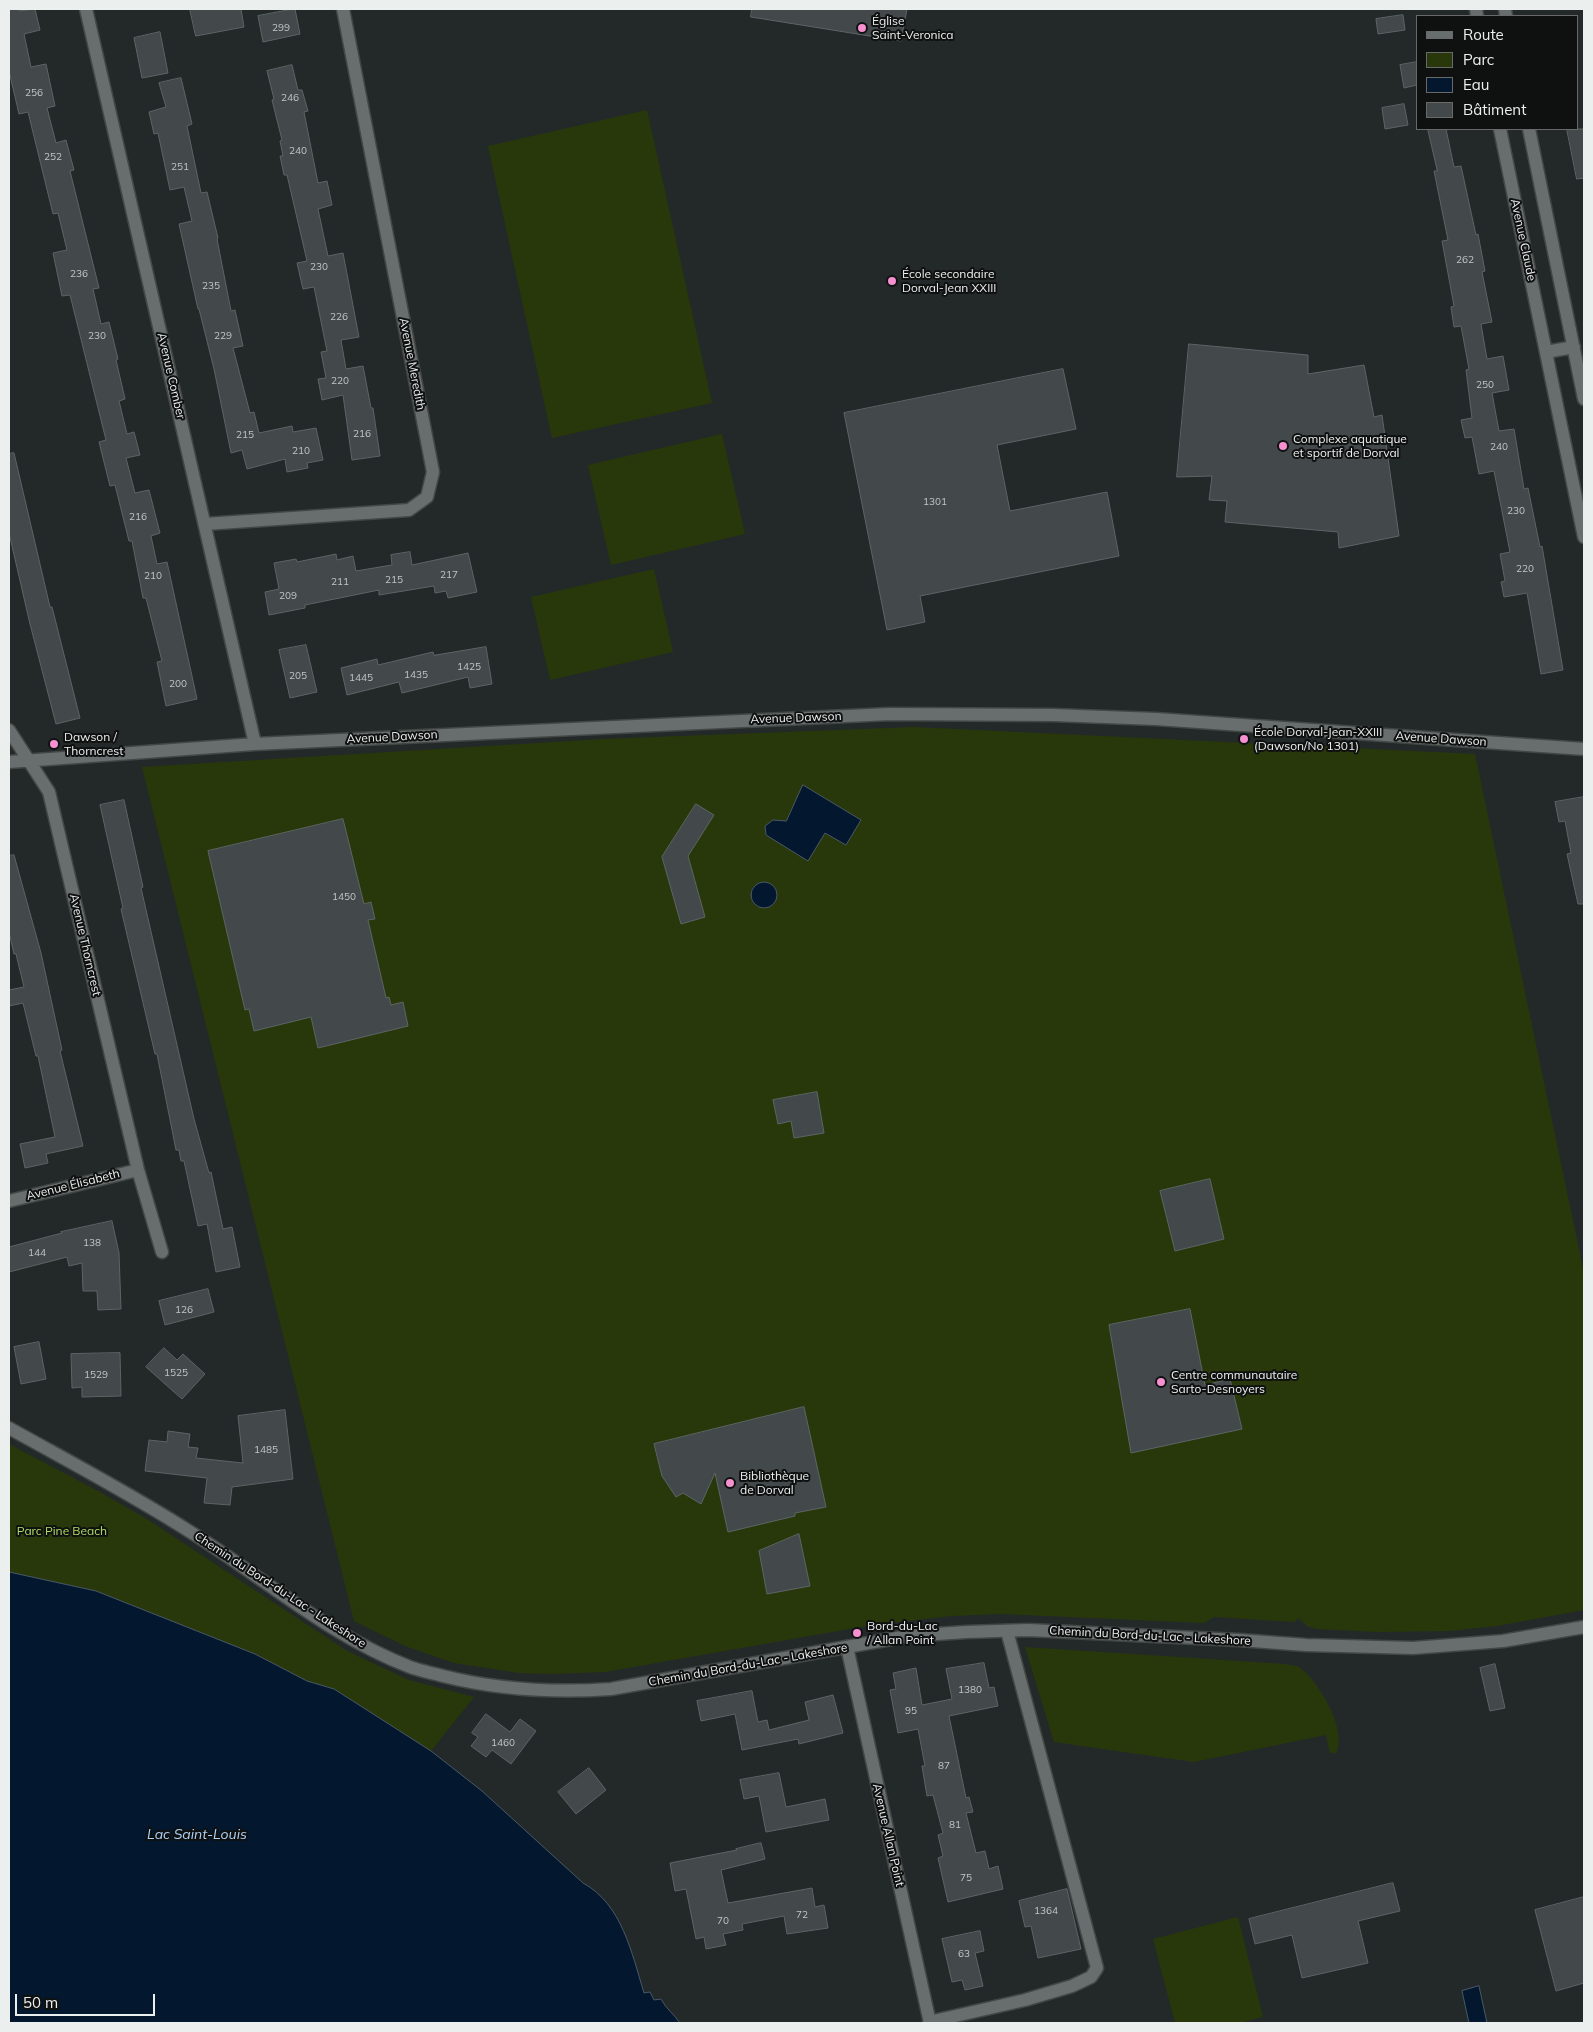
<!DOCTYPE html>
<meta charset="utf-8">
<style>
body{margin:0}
#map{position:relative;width:1593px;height:2032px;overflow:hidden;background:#232929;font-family:Mulish,sans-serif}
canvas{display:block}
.frame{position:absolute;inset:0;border:10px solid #ebefee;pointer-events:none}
.legend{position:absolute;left:1416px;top:15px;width:162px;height:115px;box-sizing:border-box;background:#0f1111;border:1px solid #676a69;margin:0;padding:6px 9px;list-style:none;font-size:15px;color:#ebefee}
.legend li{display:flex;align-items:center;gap:10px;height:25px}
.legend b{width:25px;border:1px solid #676a69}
.scale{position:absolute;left:15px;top:1994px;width:140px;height:22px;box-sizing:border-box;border:2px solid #ebefee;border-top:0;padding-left:6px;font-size:15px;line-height:18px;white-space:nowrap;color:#ebefee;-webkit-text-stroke:4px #0f1111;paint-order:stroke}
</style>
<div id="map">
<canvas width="1593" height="2032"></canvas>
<div class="frame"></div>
<ul class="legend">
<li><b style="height:6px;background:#676e6d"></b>Route</li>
<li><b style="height:14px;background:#29380a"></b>Parc</li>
<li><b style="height:14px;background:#03182e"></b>Eau</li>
<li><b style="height:14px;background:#43494b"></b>Bâtiment</li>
</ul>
<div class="scale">50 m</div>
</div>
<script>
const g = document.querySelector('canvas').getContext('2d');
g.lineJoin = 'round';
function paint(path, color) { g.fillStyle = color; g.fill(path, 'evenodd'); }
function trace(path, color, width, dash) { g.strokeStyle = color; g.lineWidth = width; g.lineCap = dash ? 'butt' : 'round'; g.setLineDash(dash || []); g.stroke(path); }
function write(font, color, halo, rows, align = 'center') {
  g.font = font + ' Mulish,sans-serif'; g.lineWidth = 4; g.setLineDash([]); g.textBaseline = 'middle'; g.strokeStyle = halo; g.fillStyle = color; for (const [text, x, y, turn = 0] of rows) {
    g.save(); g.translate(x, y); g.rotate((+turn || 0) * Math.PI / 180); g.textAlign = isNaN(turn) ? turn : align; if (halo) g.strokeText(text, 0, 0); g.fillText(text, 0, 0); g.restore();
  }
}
paint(new Path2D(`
 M 647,110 L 712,403 L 552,438 L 488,146 Z
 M 722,434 L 745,534 L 611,565 L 588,465 Z
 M 654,569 L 673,652 L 550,680 L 531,597 Z
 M 915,727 L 1475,754 L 1584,1273 L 1584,1610 L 1497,1626 L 1449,1631 L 1378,1632 L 1317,1629 L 1307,1626 L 1298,1618 L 1295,1622 L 1214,1617 L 1204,1623 L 1001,1614 L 951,1616 L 872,1625 L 605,1672 L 551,1674 L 519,1673 L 454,1663 L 405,1646 L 354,1621 L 142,767 L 603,739 Z
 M 9,1444 L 100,1492 L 150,1521 L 347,1651 L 409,1680 L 474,1697 L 431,1751 L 334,1689 L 307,1681 L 255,1654 L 96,1591 L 9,1572 Z
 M 1025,1647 L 1285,1664 C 1289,1665 1293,1665 1297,1666 C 1317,1677 1349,1732 1336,1753 L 1330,1753 L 1326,1735 L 1194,1762 L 1054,1742 Z
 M 1238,1917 L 1263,2017 L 1239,2023 L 1175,2023 L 1153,1939 Z`), '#29380a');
const water = new Path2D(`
 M 803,785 L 861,820 L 846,845 L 825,833 L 808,861 L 766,835 L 765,826 L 773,820 L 786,821 Z
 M751 895a13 13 0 1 1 26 0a13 13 0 1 1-26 0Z
 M 9,1572 L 96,1591 L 255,1654 L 307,1681 L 334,1689 L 431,1751 L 482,1791 L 583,1883 C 622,1904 632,1954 644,1993 L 650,1992 L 654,2000 L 661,1999 C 666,2009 674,2014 680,2023 L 9,2023 Z
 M 1479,1986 L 1487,2023 L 1469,2023 L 1462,1991 Z`);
paint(water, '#03182e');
trace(water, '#495868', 1);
const building = new Path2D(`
 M 9,9 L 19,9 L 19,11 L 35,9 L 40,30 L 24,34 L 31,67 L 46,64 L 55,106 L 47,108 L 56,143 L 66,140 L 74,170 L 70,171 L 99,288 L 93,289 L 101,324 L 109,322 L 118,359 L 116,360 L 125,399 L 119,401 L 127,434 L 134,432 L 140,455 L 126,458 L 135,493 L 149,490 L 160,533 L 151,536 L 157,564 L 167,562 L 197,699 L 166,706 L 157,662 L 162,661 L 146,598 L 143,598 L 132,541 L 129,541 L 115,485 L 110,486 L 99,442 L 106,440 L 70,295 L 62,296 L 53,253 L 67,250 L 58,213 L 53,214 L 28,112 L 19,114 L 9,71 Z
 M 190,9 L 241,9 L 244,27 L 196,36 Z
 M 295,9 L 300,34 L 263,42 L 258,16 Z
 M 752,9 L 907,9 L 901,41 L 751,17 Z
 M 1403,15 L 1405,30 L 1378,34 L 1376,19 Z
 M 160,32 L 168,73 L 142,78 L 134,38 Z
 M 1417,62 L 1417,85 L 1404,88 L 1400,65 Z
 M 292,65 L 298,90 L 302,90 L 308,111 L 304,112 L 318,183 L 327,181 L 332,205 L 318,209 L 328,256 L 343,253 L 359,337 L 341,340 L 346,369 L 363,366 L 371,408 L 373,408 L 380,456 L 352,460 L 343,395 L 322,400 L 318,379 L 326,378 L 321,352 L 327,351 L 314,287 L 303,289 L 297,263 L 307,261 L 287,175 L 284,175 L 280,156 L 283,156 L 280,141 L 282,140 L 272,100 L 274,99 L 267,71 Z
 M 181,78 L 192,124 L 187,126 L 201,193 L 207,192 L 218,238 L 217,239 L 231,311 L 235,310 L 243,346 L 233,348 L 250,413 L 254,412 L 259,433 L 292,426 L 293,432 L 316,428 L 323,460 L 307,463 L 308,468 L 287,472 L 285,459 L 247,469 L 242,450 L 231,453 L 214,369 L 199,309 L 198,309 L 179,224 L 192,221 L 184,187 L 170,190 L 158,133 L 154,134 L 149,112 L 166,107 L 159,83 Z
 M 1404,104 L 1408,125 L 1385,129 L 1382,108 Z
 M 1428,129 L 1446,129 L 1454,167 L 1461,166 L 1476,235 L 1478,234 L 1485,271 L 1482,272 L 1492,322 L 1481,324 L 1487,359 L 1503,356 L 1509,390 L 1492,393 L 1499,431 L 1514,429 L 1524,489 L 1528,488 L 1540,547 L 1542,546 L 1563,670 L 1541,674 L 1527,593 L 1504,597 L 1501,582 L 1505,581 L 1500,554 L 1510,552 L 1494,471 L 1479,474 L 1472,437 L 1465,438 L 1461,420 L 1472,418 L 1466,370 L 1469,369 L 1461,326 L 1454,327 L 1451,307 L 1454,306 L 1442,241 L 1448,240 L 1434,171 L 1437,171 Z
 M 1567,129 L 1584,129 L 1584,178 L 1577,179 Z
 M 1189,344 L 1308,355 L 1308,374 L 1364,365 L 1374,417 L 1382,415 L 1399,536 L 1339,548 L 1338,532 L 1225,522 L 1227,501 L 1209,500 L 1212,476 L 1177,477 Z
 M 1063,369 L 1076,429 L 997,445 L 1010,511 L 1107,492 L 1119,556 L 920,596 L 925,622 L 887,630 L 844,413 Z
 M 14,453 L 50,607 L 52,607 L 80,718 L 56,724 L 30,624 L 9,533 L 9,454 Z
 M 410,552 L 412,565 L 468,553 L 477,592 L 448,598 L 446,591 L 435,593 L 434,586 L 379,595 L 379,590 L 305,605 L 305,608 L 269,615 L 265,592 L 279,589 L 274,563 L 296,559 L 297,562 L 336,554 L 337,560 L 353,556 L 356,571 L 392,565 L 391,555 Z
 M 306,645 L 317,692 L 290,698 L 279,650 Z
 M 486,647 L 492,684 L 470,688 L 468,677 L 402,693 L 399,682 L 347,695 L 341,668 L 377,659 L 378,665 L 433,652 L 434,655 Z
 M 1584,797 L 1584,904 L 1578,904 L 1567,854 L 1571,853 L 1565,821 L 1559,822 L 1555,802 Z
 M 124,800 L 143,887 L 141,888 L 194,1119 L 209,1173 L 211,1172 L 223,1229 L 232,1227 L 240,1267 L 216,1272 L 207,1224 L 198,1226 L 184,1161 L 181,1161 L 179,1150 L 176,1150 L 157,1054 L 155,1054 L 121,909 L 123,908 L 100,805 Z
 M 696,804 L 714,815 L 688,856 L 705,917 L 681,924 L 662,857 Z
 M 343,819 L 364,904 L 371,902 L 375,919 L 368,920 L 386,998 L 389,997 L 391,1005 L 403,1002 L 408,1026 L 318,1048 L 311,1017 L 254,1031 L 249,1009 L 245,1010 L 208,851 Z
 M 14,855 L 41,953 L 62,1050 L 60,1051 L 83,1146 L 46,1154 L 48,1163 L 25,1168 L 20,1144 L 55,1137 L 38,1056 L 36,1056 L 23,1003 L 9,1006 L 9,990 L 24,987 L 16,954 L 14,954 L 9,932 L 9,856 Z
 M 817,1092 L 824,1133 L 794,1138 L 791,1121 L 778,1124 L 773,1100 Z
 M 1210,1179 L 1224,1239 L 1175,1251 L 1160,1191 Z
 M 112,1221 L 119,1253 L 121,1309 L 98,1310 L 97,1291 L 83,1291 L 82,1263 L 69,1266 L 67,1257 L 9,1272 L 9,1247 L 62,1233 L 61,1232 Z
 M 208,1289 L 214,1312 L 165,1325 L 159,1301 Z
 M 1190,1309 L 1205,1385 L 1230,1379 L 1242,1429 L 1131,1453 L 1109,1325 Z
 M 39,1342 L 46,1379 L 21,1384 L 14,1347 Z
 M 164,1348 L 177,1360 L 183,1354 L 205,1374 L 182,1399 L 146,1367 Z
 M 120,1353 L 121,1396 L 82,1397 L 82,1387 L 72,1388 L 71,1354 Z
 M 804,1407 L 826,1507 L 795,1513 L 795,1516 L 728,1532 L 715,1473 L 701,1504 L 683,1493 L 676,1497 L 662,1476 L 654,1444 Z
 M 285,1410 L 293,1479 L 232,1487 L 230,1505 L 204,1503 L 207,1478 L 145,1471 L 149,1440 L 167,1442 L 168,1431 L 190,1434 L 188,1447 L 198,1448 L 196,1458 L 243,1463 L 238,1416 Z
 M 799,1534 L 810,1586 L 767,1594 L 759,1551 Z
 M 984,1663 L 989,1688 L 994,1687 L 998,1706 L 949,1716 L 966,1798 L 969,1797 L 973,1812 L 966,1813 L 976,1853 L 985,1851 L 989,1869 L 998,1866 L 1003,1889 L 948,1902 L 938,1858 L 943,1856 L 938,1835 L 943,1833 L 933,1795 L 927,1796 L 922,1766 L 925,1766 L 918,1729 L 898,1733 L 890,1690 L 896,1689 L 893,1673 L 916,1668 L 922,1705 L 952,1699 L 946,1669 Z
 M 1495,1664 L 1505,1708 L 1490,1711 L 1480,1668 Z
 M 752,1691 L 758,1722 L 767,1720 L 769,1730 L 809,1720 L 805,1702 L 833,1695 L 843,1733 L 799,1744 L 798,1739 L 742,1750 L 735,1714 L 701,1721 L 697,1701 Z
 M 486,1714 L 510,1732 L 520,1719 L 536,1731 L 511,1764 L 492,1750 L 486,1757 L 471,1746 L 478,1737 L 472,1733 Z
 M 589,1768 L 606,1790 L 576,1814 L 558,1792 Z
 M 779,1773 L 786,1807 L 825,1799 L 829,1820 L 766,1832 L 759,1796 L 744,1799 L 740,1780 Z
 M 761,1843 L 765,1859 L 721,1870 L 728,1903 L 812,1888 L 815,1907 L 824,1905 L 828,1928 L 787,1934 L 784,1916 L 742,1924 L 743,1930 L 723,1934 L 726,1945 L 706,1949 L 704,1937 L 696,1939 L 686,1889 L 675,1891 L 670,1863 L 737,1850 L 736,1849 Z
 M 1393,1883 L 1400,1911 L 1358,1921 L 1368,1963 L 1302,1978 L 1292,1935 L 1255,1944 L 1249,1919 Z
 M 1067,1889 L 1081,1949 L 1038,1958 L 1031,1926 L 1025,1927 L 1019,1901 Z
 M 1584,1897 L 1584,1983 L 1556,1991 L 1535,1910 Z
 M 980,1931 L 984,1951 L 975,1953 L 983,1986 L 965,1990 L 962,1980 L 952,1982 L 942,1939 Z`);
paint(building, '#43494b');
trace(building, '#5d6466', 1);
const street = new Path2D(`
 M 86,9 L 255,744
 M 1476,9 L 1477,16
 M 1505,9 L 1506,16
 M 1500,129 L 1584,537
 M 1529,129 L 1584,399
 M 1546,352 L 1574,347
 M 205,524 L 409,510 L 427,497 L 433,472 L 343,9
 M 9,730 L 49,792 L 138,1170 L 162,1252
 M 9,762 L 255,744 L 890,714 L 1053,715 L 1156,719 L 1584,749
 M 9,1201 L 138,1170
 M 847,1647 L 930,2023
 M 929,2022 L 1025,2000 L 1072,1986 L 1091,1977 L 1097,1968 L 1007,1631`);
const secondary = new Path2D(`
 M 9,1428 C 70,1462 133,1495 192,1533 C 264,1578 331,1637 410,1667 C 421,1671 432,1673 443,1676 C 499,1690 554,1693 611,1689 L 908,1636 L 966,1632 L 1028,1630 L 1239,1640 L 1306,1645 L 1413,1648 L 1503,1641 L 1584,1627`);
trace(street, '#424746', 15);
trace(secondary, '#424746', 15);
trace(street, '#676e6d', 12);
trace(secondary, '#676e6d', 12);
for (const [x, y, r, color] of [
 [862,28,5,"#f690d0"],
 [892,281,5,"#f690d0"],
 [1283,446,5,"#f690d0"],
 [1244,739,5,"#f690d0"],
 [54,744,5,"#f690d0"],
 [1161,1382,5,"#f690d0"],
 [730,1483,5,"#f690d0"],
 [857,1633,5,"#f690d0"]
]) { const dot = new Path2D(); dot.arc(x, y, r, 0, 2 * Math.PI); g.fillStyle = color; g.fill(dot); trace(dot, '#0f1111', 2); }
write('10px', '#c1c6c5', null, [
 ["299",281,28],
 ["256",34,93],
 ["246",290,98],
 ["240",298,151],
 ["252",53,157],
 ["251",180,167],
 ["262",1465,260],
 ["230",319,267],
 ["236",79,274],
 ["235",211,286],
 ["226",339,317],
 ["230",97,336],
 ["229",223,336],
 ["220",340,381],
 ["250",1485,385],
 ["216",362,434],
 ["215",245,435],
 ["240",1499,447],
 ["210",301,451],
 ["1301",935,502],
 ["230",1516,511],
 ["216",138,517],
 ["220",1525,569],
 ["217",449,575],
 ["210",153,576],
 ["215",394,580],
 ["211",340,582],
 ["209",288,596],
 ["1425",469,667],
 ["1435",416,675],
 ["205",298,676],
 ["1445",361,678],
 ["200",178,684],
 ["1450",344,897],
 ["138",92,1243],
 ["144",37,1253],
 ["126",184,1310],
 ["1525",176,1373],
 ["1529",96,1375],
 ["1485",266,1450],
 ["1380",970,1690],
 ["95",911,1711],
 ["1460",503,1743],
 ["87",944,1766],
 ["81",955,1825],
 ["75",966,1878],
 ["1364",1046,1911],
 ["72",802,1915],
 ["70",723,1921],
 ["63",964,1954]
]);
write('12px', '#ebefee', '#0f1111', [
 ["Église",872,21],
 ["Saint-Veronica",872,35],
 ["École secondaire",902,274],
 ["Dorval-Jean XXIII",902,288],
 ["Complexe aquatique",1293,439],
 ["et sportif de Dorval",1293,453],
 ["École Dorval-Jean-XXIII",1254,732],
 ["(Dawson/No 1301)",1254,746],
 ["Dawson /",64,737],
 ["Thorncrest",64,751],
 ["Centre communautaire",1171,1375],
 ["Sarto-Desnoyers",1171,1389],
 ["Bibliothèque",740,1476],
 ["de Dorval",740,1490],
 ["Bord-du-Lac",867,1626],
 ["/ Allan Point",867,1640]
], 'left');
write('12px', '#ebefee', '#0f1111', [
 ["Avenue Claude",1523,240,78],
 ["Avenue Meredith",412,364,79],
 ["Avenue Comber",171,376,77],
 ["Avenue Dawson",796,718,-2],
 ["Avenue Dawson",392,737,-3],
 ["Avenue Dawson",1441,739,4],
 ["Avenue Thorncrest",85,945,77],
 ["Avenue Élisabeth",73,1185,-14],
 ["Chemin du Bord-du-Lac - Lakeshore",280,1590,33],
 ["Chemin du Bord-du-Lac - Lakeshore",1150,1636,3],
 ["Chemin du Bord-du-Lac - Lakeshore",748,1665,-10],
 ["Avenue Allan Point",888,1835,77]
]);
write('12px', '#b1de63', '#0f1111', [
 ["Parc Pine Beach",62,1531]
]);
write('italic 14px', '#aed1f6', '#0f1111', [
 ["Lac Saint-Louis",197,1835]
]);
</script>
